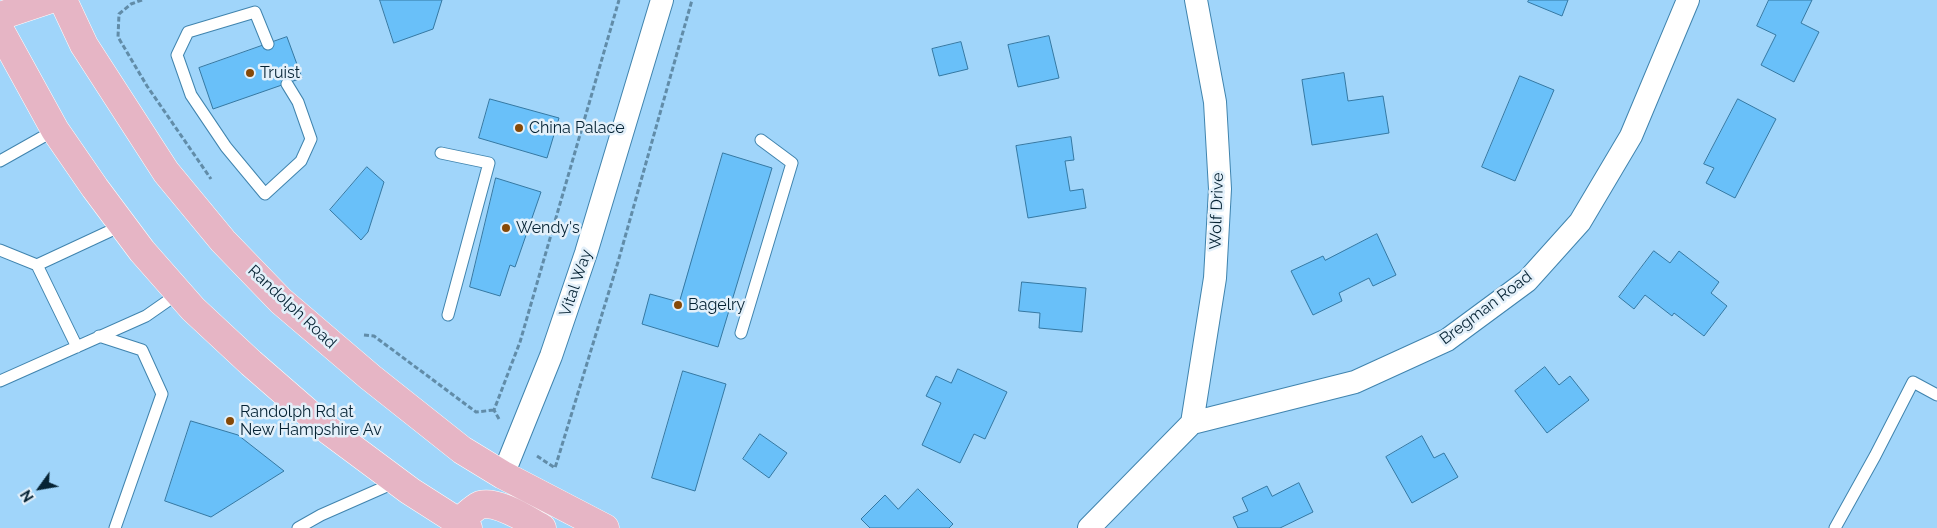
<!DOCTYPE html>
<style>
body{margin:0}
#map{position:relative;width:1937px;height:528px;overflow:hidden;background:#a0d5fa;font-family:Raleway,sans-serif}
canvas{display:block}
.north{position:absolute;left:15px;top:463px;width:50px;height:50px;-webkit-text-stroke:4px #e3f0fa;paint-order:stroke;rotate:238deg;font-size:14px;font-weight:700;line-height:20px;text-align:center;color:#062334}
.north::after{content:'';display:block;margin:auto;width:18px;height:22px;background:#062334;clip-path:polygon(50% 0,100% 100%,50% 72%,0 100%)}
</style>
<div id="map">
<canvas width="1937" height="528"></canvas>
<div class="north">N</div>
</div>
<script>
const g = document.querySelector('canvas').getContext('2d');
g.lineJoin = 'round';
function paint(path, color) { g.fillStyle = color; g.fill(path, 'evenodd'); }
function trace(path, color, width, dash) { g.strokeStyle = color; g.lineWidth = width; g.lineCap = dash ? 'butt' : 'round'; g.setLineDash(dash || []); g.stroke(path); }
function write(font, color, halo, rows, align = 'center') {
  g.font = font + ' Raleway,sans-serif'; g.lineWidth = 5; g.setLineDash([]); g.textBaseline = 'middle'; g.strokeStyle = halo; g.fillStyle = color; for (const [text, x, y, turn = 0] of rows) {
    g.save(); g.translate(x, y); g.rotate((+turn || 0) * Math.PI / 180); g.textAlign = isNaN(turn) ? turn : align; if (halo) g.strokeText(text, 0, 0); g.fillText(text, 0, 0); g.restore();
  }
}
const building = new Path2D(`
 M 380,0 L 442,0 L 433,29 L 394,43 Z
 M 1529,0 L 1568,0 L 1562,16 L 1528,2 Z
 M 1769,0 L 1812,0 L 1801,23 L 1819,32 L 1794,82 L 1761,65 L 1776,35 L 1757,26 Z
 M 1049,36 L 1059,78 L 1018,87 L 1008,45 Z
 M 287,37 L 302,78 L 213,109 L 199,68 Z
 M 961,42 L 968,69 L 939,76 L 932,49 Z
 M 1344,73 L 1348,101 L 1383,96 L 1389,133 L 1312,145 L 1302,80 Z
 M 1520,76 L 1554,90 L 1515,181 L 1482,167 Z
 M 490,99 L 559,118 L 547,158 L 479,138 Z
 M 1738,99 L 1776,119 L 1735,198 L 1706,183 L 1714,168 L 1704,164 Z
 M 1071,137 L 1074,160 L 1065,161 L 1070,191 L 1083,189 L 1086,208 L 1028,218 L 1016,146 Z
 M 723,153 L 772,168 L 718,347 L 642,324 L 650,294 L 679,302 Z
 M 367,167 L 384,182 L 368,232 L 361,240 L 330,210 Z
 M 496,178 L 541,192 L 515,267 L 510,265 L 500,296 L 470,287 Z
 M 1377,234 L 1396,275 L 1373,286 L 1369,278 L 1339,293 L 1342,301 L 1313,315 L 1291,271 L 1323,256 L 1325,260 Z
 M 1654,251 L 1670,263 L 1679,251 L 1719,282 L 1711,293 L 1727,306 L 1704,336 L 1674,313 L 1672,316 L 1645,295 L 1634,309 L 1619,297 Z
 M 1022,282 L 1086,288 L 1082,332 L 1039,328 L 1040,313 L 1019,311 Z
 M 1545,367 L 1559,385 L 1570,376 L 1589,400 L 1547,433 L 1515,391 Z
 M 958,369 L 1007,392 L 985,439 L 974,434 L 960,463 L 922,445 L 941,403 L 926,396 L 936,376 L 951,383 Z
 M 683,371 L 726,384 L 695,491 L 652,478 Z
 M 191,421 L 238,435 L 284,471 L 211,517 L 165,501 Z
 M 760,434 L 787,453 L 769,478 L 743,459 Z
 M 1422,436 L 1434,458 L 1444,453 L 1458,477 L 1412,503 L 1386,457 Z
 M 1299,483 L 1313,512 L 1280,528 L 1238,528 L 1233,517 L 1248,511 L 1242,498 L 1267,486 L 1272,496 Z
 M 918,489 L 953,524 L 949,528 L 870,528 L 861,519 L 885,495 L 898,509 Z`);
paint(building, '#69c0f9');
trace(building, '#3578a2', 1);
const service = new Path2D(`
 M 268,44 L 255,12 L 188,32 L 177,55 L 191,95 L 226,147 L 265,194 L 301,161 L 311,139 L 298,102 L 287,84
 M 441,153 L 489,163 L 448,315
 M 0,161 L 55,130
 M 0,250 L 37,265 L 123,225
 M 37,265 L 77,347
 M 741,333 L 792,163 L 761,140
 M 99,336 L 142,350 L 162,394 L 115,528
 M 0,381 L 146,316 L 179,293
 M 298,528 L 321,515 L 396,482
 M 1835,528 L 1875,456 L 1913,382 L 1937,395`);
const minor = new Path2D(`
 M 1192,423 L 1215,278 L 1220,189 L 1215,102 L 1196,0
 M 503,475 L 551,356 L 586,253 L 662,0
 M 1089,528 L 1192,423 L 1355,382 L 1447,340 L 1527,281 L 1580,222 L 1631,136 L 1688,0`);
const primary = new Path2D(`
 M 63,0 L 84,45 L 166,172 L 223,241 L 281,301 L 370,377 L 462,450 L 503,475 L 605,528
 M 0,16 L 48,0
 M 0,30 L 55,130 L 95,188 L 142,251 L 193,309 L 251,363 L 328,430 L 410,491 L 468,528
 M 458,522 C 465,517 473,508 480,505 C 498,500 527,520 542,528`);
trace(service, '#4084ae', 13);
trace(minor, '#4084ae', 24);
trace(primary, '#fff', 29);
trace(new Path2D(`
 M 142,0 L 131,4 L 119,14 L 118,37 L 147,86 L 211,179
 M 364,335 L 374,336 L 476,412 L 494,410
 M 499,419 L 494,410 L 520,342 L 619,0
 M 537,456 L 555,468 L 618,262 L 692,0`), '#618ca8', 3, [5, 2.5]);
trace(service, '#fff', 11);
trace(minor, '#fff', 22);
trace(primary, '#e6b5c5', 28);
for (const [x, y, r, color] of [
 [250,73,5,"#864907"],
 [519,128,5,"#864907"],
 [506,228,5,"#864907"],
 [678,305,5,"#864907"],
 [230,421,5,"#864907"]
]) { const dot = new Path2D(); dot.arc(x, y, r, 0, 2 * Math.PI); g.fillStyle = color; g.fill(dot); trace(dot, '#e3f0fa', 2); }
write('16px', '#062334', '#e3f0fa', [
 ["Truist",260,73],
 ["China Palace",529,128],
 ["Wendy's",516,228],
 ["Bagelry",688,305],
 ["Randolph Rd at",240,412],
 ["New Hampshire Av",240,430]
], 'left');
write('16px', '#062334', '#e3f0fa', [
 ["Wolf Drive",1217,211,-88],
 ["Vital Way",576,283,-71],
 ["Randolph Road",292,307,43],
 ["Bregman Road",1486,308,-37]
]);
</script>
